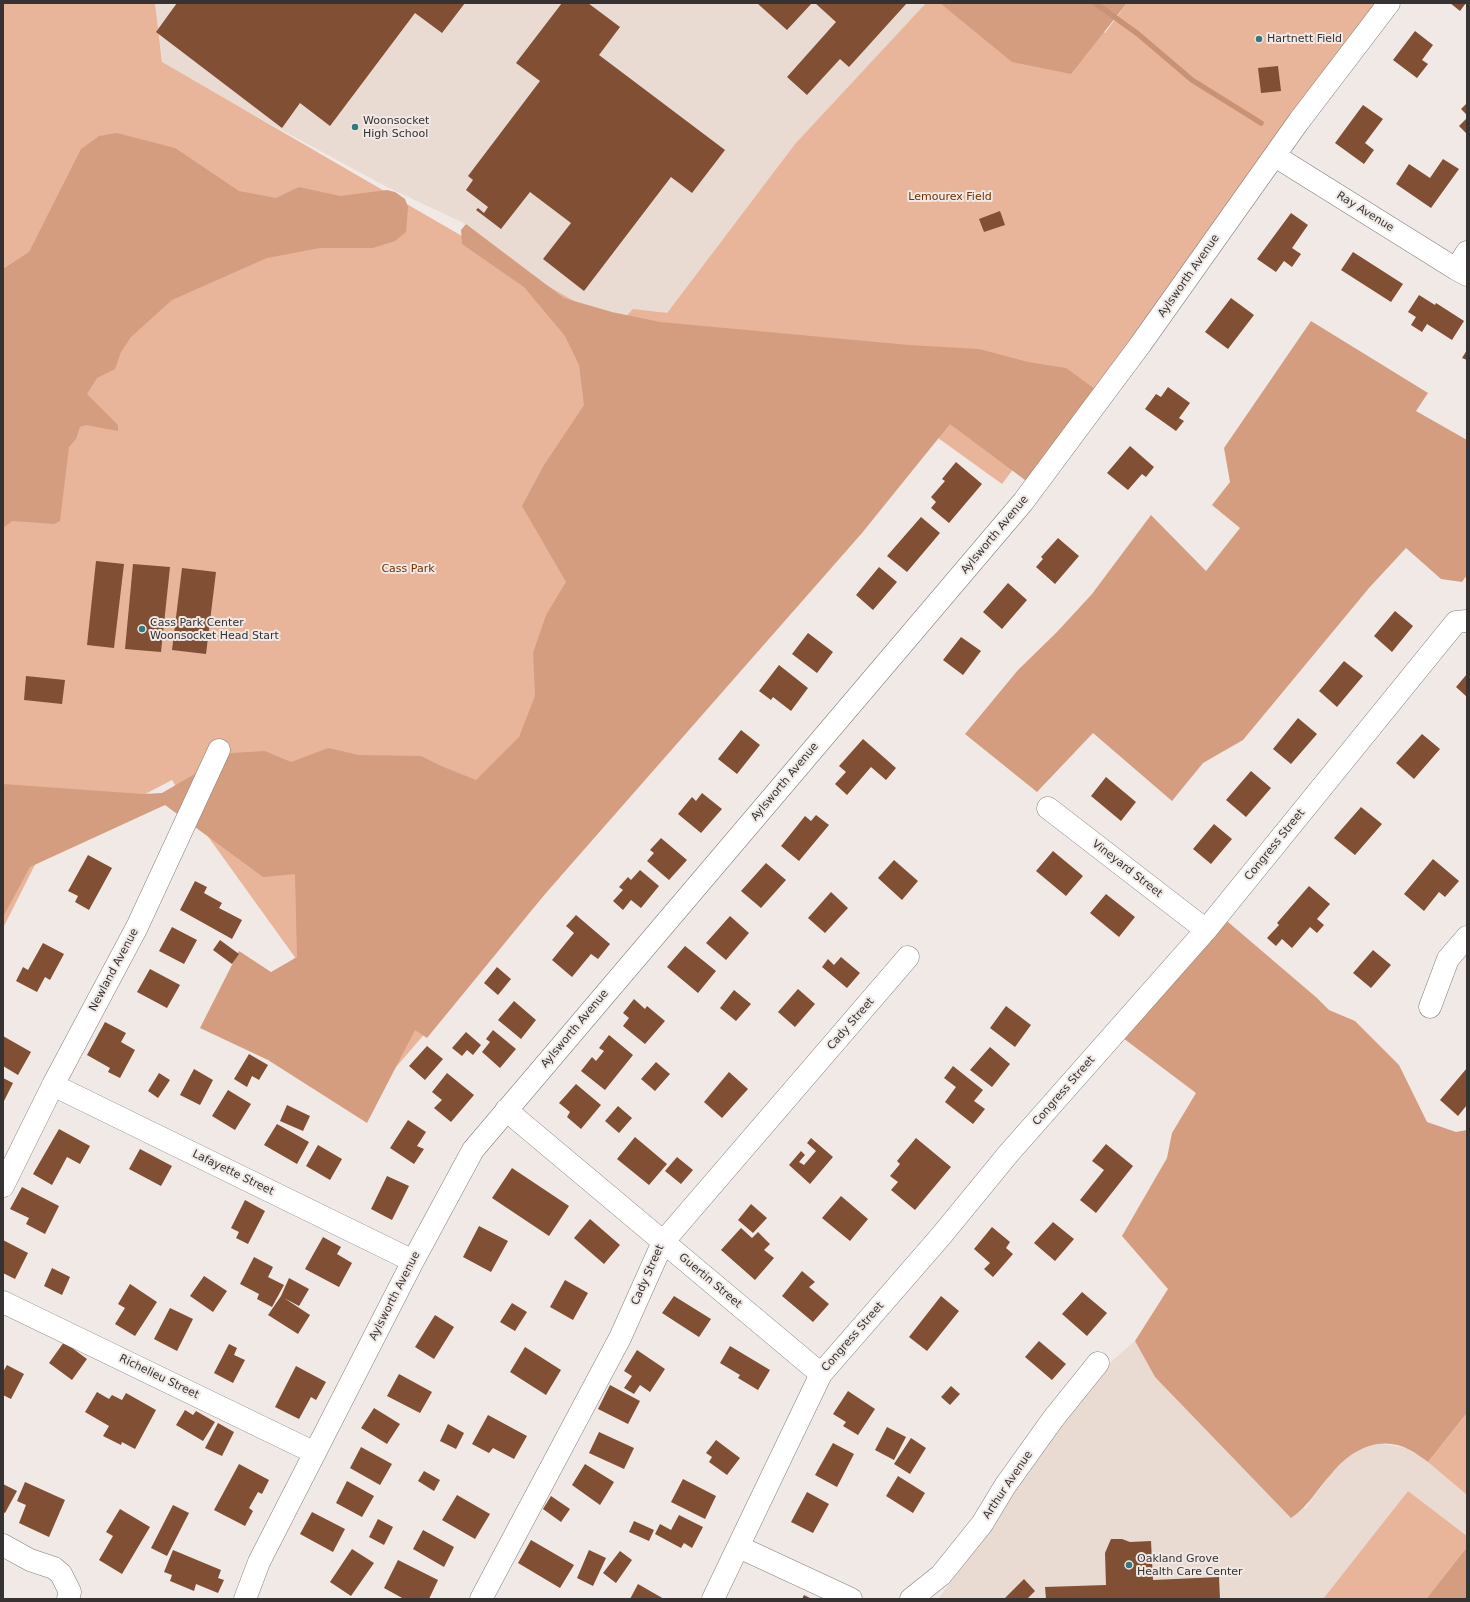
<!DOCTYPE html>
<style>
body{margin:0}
#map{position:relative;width:1470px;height:1602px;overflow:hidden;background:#f0e9e5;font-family:"DejaVu Sans",sans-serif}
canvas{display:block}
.frame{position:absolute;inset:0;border:4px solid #353231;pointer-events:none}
</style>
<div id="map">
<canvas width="1470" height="1602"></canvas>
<div class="frame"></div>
</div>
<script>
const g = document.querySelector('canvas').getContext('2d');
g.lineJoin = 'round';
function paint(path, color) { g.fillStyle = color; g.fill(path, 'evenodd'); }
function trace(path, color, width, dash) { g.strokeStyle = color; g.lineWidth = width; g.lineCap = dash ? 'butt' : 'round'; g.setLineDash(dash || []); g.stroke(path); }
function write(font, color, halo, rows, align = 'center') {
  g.font = font + ' "DejaVu Sans",sans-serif'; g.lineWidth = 4; g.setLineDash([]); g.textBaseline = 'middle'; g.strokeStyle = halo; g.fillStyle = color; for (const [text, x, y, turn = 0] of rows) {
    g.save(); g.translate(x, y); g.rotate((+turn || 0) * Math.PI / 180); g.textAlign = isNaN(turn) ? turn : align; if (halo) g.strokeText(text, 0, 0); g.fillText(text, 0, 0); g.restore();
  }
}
paint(new Path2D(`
 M 155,3 L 926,3 L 795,144 L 660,322 L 612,312 L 564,298 L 466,224 L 387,187 L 163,66 Z
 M 1135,1341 L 1155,1377 L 1305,1509 L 1332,1472 L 1351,1454 L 1376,1443 L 1396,1446 L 1409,1449 L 1428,1462 L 1467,1495 L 1467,1536 L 1408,1491 L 1323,1599 L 938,1599 L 988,1532 L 1024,1475 L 1113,1360 Z`), '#e9dad2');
paint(new Path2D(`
 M 3,3 L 155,3 L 162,62 L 617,326 L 633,309 L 667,313 L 795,144 L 926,3 L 1078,3 L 1105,33 L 1127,3 L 1387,3 L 1105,396 L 1081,379 L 1002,484 L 938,438 L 384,1081 L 199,824 L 172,780 L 44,847 L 3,928 Z
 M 1467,1413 L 1467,1495 L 1428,1462 Z
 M 1408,1491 L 1467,1536 L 1467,1547 L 1426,1599 L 1323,1599 Z`), '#e8b59a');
paint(new Path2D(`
 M 940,3 L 1127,3 L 1071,74 L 1012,62 Z
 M 117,133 L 175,148 L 239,191 L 276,198 L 299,187 L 340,196 L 387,190 L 395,192 L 405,199 L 408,207 L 406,232 L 395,241 L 373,248 L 320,248 L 267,258 L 172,300 L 131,337 L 121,352 L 115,369 L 97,378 L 87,394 L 118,425 L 118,431 L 86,425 L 80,427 L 76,439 L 69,447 L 60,521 L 54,524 L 12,521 L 3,528 L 3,269 L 29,252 L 81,149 L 99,136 Z
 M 466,224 L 564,298 L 612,312 L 660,322 L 909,345 L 979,349 L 1028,362 L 1066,368 L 1105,396 L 1033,486 L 950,424 L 862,533 L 545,894 L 427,1038 L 415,1030 L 367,1123 L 268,1060 L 200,1028 L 239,951 L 271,972 L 297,957 L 295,874 L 263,877 L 165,805 L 30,867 L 3,917 L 3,784 L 143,794 L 162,793 L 231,753 L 265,751 L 291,762 L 328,748 L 359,755 L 421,756 L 441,766 L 476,780 L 519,737 L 535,696 L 533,653 L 546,615 L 566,582 L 522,506 L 544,465 L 584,405 L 579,365 L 565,336 L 524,287 L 462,244 L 461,230 Z
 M 1311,321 L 1428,393 L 1416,411 L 1467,440 L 1467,575 L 1462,582 L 1441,579 L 1406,548 L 1369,588 L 1243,740 L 1203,763 L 1172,801 L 1093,733 L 1037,792 L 965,734 L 1018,670 L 1057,632 L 1092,594 L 1151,515 L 1206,571 L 1240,528 L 1212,505 L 1230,482 L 1224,448 Z
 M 1221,916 L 1317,998 L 1329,1010 L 1355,1021 L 1399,1065 L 1427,1122 L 1456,1132 L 1467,1130 L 1467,1413 L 1428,1462 C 1422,1458 1416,1453 1410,1450 C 1380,1434 1351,1450 1332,1473 C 1317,1489 1310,1505 1291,1518 L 1155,1377 L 1135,1341 L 1168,1289 L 1122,1236 L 1167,1158 L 1172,1133 L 1196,1093 L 1119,1035 Z
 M 1467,1547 L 1467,1599 L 1426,1599 Z`), '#d59d7f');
trace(new Path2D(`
 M 1095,3 L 1138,34 L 1192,80 L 1261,123`), '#ca9275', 5.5);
paint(new Path2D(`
 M 177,3 L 465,3 L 442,33 L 415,13 L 330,126 L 300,103 L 282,128 L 156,32 Z
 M 562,3 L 588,3 L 620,27 L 599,55 L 725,150 L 692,193 L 671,177 L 584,291 L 543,259 L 571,223 L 530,192 L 501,229 L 476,210 L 478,208 L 484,213 L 488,207 L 466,190 L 473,180 L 468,176 L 540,81 L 516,63 Z
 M 757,3 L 812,3 L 787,30 Z
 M 815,3 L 907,3 L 849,67 L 840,59 L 807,95 L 787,77 L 836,22 Z
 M 1450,3 L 1466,3 L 1460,11 Z
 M 1415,31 L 1433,45 L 1422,60 L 1428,64 L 1417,78 L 1393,60 Z
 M 1278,66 L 1281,91 L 1261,93 L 1258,68 Z
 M 1467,103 L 1467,115 L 1461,109 Z
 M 1363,105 L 1383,119 L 1365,143 L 1374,150 L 1364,164 L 1335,143 Z
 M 1467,118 L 1467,134 L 1459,126 Z
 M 1443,159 L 1459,169 L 1431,208 L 1396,184 L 1409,164 L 1430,178 Z
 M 1000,211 L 1005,225 L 984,232 L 979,219 Z
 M 1291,213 L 1308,225 L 1292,248 L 1301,254 L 1292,267 L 1284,261 L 1276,272 L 1257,259 Z
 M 1353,252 L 1403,284 L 1391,302 L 1341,270 Z
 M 1419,295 L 1435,305 L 1436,303 L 1464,321 L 1452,340 L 1427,324 L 1422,332 L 1411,325 L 1416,317 L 1408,312 Z
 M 1231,298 L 1254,315 L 1228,349 L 1205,332 Z
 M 1467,350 L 1467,360 L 1462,358 Z
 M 1168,387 L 1190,403 L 1179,418 L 1184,421 L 1176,431 L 1145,409 L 1156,394 L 1161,397 Z
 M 1130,446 L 1154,467 L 1146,477 L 1142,474 L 1128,490 L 1107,473 Z
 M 956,462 L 982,484 L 949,523 L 931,508 L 936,502 L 931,497 L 945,481 L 942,479 Z
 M 921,517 L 940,533 L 907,572 L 887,556 Z
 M 1058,538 L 1079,556 L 1055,584 L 1036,567 L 1043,559 L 1041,557 Z
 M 96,561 L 124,564 L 114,648 L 87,645 Z
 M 133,564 L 170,567 L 161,652 L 125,649 Z
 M 879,567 L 897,582 L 873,610 L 856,595 Z
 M 182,568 L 216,572 L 206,654 L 172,650 Z
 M 1008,583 L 1027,600 L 1002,629 L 983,612 Z
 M 1395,611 L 1413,626 L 1392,652 L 1374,636 Z
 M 808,633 L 833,652 L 817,673 L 792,654 Z
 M 961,637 L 981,651 L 963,675 L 943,660 Z
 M 1344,661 L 1363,676 L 1337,707 L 1319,691 Z
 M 779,665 L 808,688 L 791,711 L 773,697 L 771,700 L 759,691 Z
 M 1467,674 L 1467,697 L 1456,687 Z
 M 26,676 L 65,680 L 62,704 L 24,700 Z
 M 1298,718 L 1317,734 L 1291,764 L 1273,749 Z
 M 741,730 L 760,745 L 737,774 L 718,759 Z
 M 1422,734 L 1440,749 L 1414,779 L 1396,763 Z
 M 863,739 L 896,768 L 886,780 L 871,767 L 847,795 L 835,784 L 846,772 L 839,766 Z
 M 1251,771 L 1271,788 L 1246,817 L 1226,800 Z
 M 1106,777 L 1136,802 L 1121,821 L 1091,796 Z
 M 702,793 L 722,809 L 701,833 L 678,814 L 692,797 L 696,801 Z
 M 1361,807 L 1382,824 L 1355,855 L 1334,838 Z
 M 816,815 L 829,825 L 799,861 L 781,846 L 805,816 L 811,821 Z
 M 1214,824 L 1232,839 L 1211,864 L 1193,849 Z
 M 661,838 L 687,860 L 669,880 L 647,861 L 654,853 L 650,850 Z
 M 1053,851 L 1083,876 L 1066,896 L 1036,871 Z
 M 88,855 L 112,868 L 89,910 L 75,902 L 78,896 L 68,891 Z
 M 1433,859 L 1459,881 L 1445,897 L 1439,892 L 1424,911 L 1404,894 Z
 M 894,860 L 918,881 L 902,900 L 878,878 Z
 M 766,863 L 786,880 L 761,908 L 741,891 Z
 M 640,870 L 659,886 L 641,908 L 631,900 L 623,910 L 613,901 L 623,890 L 619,887 L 628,877 L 631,880 Z
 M 195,881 L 207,887 L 204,893 L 222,903 L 219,908 L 242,920 L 232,939 L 180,910 Z
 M 1309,886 L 1330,904 L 1317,919 L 1324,925 L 1317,933 L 1310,927 L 1292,948 L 1282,939 L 1276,946 L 1267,938 L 1279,925 L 1277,923 Z
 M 831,892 L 848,908 L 825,933 L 808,918 Z
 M 1106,894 L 1135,917 L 1119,937 L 1090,913 Z
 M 576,915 L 610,944 L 598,959 L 591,954 L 572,977 L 552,960 L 574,933 L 566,926 Z
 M 730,916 L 749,933 L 726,960 L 706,943 Z
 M 172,927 L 197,940 L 184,964 L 159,951 Z
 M 220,940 L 239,954 L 232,964 L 213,950 Z
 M 43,943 L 64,954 L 50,980 L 45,977 L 37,992 L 16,981 L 23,967 L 28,970 Z
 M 685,946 L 716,971 L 698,993 L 667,967 Z
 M 1373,950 L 1391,965 L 1371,988 L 1353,973 Z
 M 841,957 L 860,973 L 847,988 L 822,967 L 828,959 L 834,965 Z
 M 497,967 L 511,979 L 498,995 L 484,983 Z
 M 150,969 L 180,985 L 167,1008 L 137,992 Z
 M 798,989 L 815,1004 L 795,1027 L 778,1012 Z
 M 734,990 L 751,1004 L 736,1021 L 720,1008 Z
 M 634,999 L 645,1009 L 647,1006 L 665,1021 L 645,1044 L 623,1026 L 629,1018 L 623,1013 Z
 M 514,1001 L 536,1020 L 521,1039 L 498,1020 Z
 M 1006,1006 L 1031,1025 L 1015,1047 L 990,1028 Z
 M 105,1022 L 126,1033 L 121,1042 L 135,1050 L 120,1078 L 108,1072 L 110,1068 L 87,1055 Z
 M 493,1030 L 516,1049 L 500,1068 L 482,1052 L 490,1042 L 486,1039 Z
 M 466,1032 L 481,1045 L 473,1055 L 467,1050 L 462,1056 L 452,1048 Z
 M 609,1035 L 633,1055 L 605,1090 L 581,1071 L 592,1057 L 596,1061 L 604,1051 L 599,1048 Z
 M 3,1036 L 31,1052 L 18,1075 L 3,1066 Z
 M 427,1046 L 443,1059 L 425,1080 L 409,1066 Z
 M 990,1047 L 1010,1064 L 992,1087 L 970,1070 Z
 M 249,1054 L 268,1065 L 259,1080 L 252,1076 L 247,1087 L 234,1079 Z
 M 656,1062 L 670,1074 L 655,1091 L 641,1079 Z
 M 953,1066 L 983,1090 L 974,1101 L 985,1109 L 973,1124 L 945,1102 L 956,1087 L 944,1078 Z
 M 1467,1068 L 1467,1105 L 1458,1116 L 1440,1100 Z
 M 194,1069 L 213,1080 L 200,1105 L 180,1095 Z
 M 729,1072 L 748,1089 L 722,1118 L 704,1102 Z
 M 159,1073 L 170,1080 L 158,1098 L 148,1091 Z
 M 447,1073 L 474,1095 L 451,1122 L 434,1108 L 442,1100 L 432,1092 Z
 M 3,1078 L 13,1083 L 3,1103 Z
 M 576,1084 L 601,1105 L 581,1129 L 567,1117 L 570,1112 L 559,1103 Z
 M 228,1090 L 251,1104 L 235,1130 L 212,1116 Z
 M 287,1105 L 310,1116 L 303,1131 L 280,1121 Z
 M 618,1106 L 632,1118 L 619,1133 L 605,1121 Z
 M 408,1120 L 426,1132 L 417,1146 L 424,1149 L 414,1164 L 390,1148 Z
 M 277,1124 L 309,1142 L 297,1164 L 264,1145 Z
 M 59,1129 L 90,1146 L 80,1164 L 67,1157 L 52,1185 L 33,1174 Z
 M 635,1137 L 667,1164 L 649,1185 L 617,1159 Z
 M 811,1138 L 833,1157 L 810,1184 L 789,1165 L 801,1151 L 805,1155 L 799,1162 L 804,1165 L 816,1151 L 807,1143 Z
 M 916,1138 L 951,1167 L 915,1210 L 891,1190 L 898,1182 L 890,1176 L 900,1164 L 897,1161 Z
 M 1106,1144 L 1133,1166 L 1096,1213 L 1080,1200 L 1104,1170 L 1092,1161 Z
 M 318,1145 L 342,1159 L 330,1180 L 306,1166 Z
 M 140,1149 L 172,1166 L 161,1186 L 129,1169 Z
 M 677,1157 L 693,1170 L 681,1184 L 665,1171 Z
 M 512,1168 L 569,1206 L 549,1236 L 492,1198 Z
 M 387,1176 L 409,1186 L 392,1220 L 371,1209 Z
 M 22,1187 L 59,1206 L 45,1234 L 26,1224 L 29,1218 L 10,1209 Z
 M 841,1196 L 868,1219 L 850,1241 L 822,1218 Z
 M 245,1200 L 265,1211 L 248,1244 L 236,1238 L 239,1232 L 231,1228 Z
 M 751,1204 L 767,1218 L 753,1233 L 738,1220 Z
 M 590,1219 L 620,1245 L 604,1264 L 574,1238 Z
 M 1053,1222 L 1074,1239 L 1055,1261 L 1034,1243 Z
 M 479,1226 L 508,1241 L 491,1272 L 463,1257 Z
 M 992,1227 L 1010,1242 L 1006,1248 L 1013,1254 L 993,1277 L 984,1269 L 990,1263 L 974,1249 Z
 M 741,1228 L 752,1238 L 758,1232 L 770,1244 L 764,1250 L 774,1258 L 755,1280 L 721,1250 Z
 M 323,1237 L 341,1247 L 337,1254 L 352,1263 L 339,1287 L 305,1269 Z
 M 3,1240 L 28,1253 L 15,1279 L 3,1273 Z
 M 254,1257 L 273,1267 L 268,1277 L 284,1285 L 272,1307 L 257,1299 L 259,1294 L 240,1284 Z
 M 52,1268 L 70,1277 L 62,1295 L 44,1286 Z
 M 802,1271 L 815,1282 L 809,1287 L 829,1304 L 813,1322 L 782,1296 Z
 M 204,1276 L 227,1291 L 213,1312 L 190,1296 Z
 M 289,1278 L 309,1289 L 299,1306 L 284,1298 L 310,1315 L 298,1334 L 268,1315 L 281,1296 Z
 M 565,1280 L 588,1293 L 573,1320 L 550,1307 Z
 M 130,1284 L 157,1302 L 135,1336 L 115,1324 L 125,1308 L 118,1304 Z
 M 1082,1292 L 1107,1313 L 1087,1336 L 1062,1314 Z
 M 674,1296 L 711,1319 L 699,1337 L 662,1313 Z
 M 941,1296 L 959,1311 L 927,1351 L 909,1337 Z
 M 512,1303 L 527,1312 L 515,1331 L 500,1322 Z
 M 170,1308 L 193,1319 L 177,1351 L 154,1339 Z
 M 435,1315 L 454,1327 L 434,1359 L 415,1347 Z
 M 1039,1341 L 1066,1364 L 1052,1380 L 1025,1357 Z
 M 64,1342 L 87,1359 L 72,1380 L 49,1363 Z
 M 229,1344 L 237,1348 L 234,1355 L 245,1360 L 233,1383 L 214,1373 Z
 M 730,1346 L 770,1370 L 758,1390 L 738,1378 L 740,1375 L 720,1363 Z
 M 525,1347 L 561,1370 L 546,1395 L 510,1372 Z
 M 637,1350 L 665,1369 L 650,1392 L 640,1385 L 634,1394 L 624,1388 L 632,1376 L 624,1371 Z
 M 7,1365 L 24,1374 L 11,1399 L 3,1395 L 3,1372 Z
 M 296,1366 L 326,1382 L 316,1400 L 311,1397 L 299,1419 L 275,1407 Z
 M 399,1374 L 432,1392 L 420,1413 L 387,1396 Z
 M 610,1385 L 640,1401 L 628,1424 L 598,1409 Z
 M 951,1386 L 960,1394 L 950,1405 L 941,1397 Z
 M 848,1391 L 875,1409 L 858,1435 L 843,1426 L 846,1422 L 833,1414 Z
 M 97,1392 L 109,1399 L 112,1395 L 122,1400 L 126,1393 L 156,1410 L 135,1449 L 122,1442 L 121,1445 L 103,1436 L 109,1426 L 85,1412 Z
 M 374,1408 L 400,1424 L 387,1444 L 361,1428 Z
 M 185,1410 L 193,1415 L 196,1411 L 215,1422 L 203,1441 L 176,1425 Z
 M 488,1415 L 527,1436 L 514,1459 L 493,1448 L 489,1453 L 472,1444 Z
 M 218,1423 L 234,1432 L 222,1456 L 205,1448 Z
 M 448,1424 L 464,1433 L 456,1449 L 440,1441 Z
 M 887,1427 L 906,1437 L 894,1460 L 875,1450 Z
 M 599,1432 L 634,1448 L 624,1469 L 589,1453 Z
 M 911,1438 L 926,1448 L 910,1474 L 894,1464 Z
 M 716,1440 L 740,1458 L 727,1475 L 709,1462 L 712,1457 L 706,1453 Z
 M 833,1443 L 854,1454 L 837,1487 L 815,1475 Z
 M 361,1447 L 392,1464 L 380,1485 L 350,1468 Z
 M 239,1464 L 269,1480 L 262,1494 L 258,1492 L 249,1508 L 253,1511 L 245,1526 L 214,1510 Z
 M 585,1464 L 614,1482 L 600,1505 L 572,1485 Z
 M 424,1471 L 440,1480 L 434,1491 L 418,1481 Z
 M 898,1476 L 925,1493 L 913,1513 L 886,1496 Z
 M 683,1479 L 716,1496 L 705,1519 L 671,1502 Z
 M 347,1481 L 374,1496 L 362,1517 L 336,1503 Z
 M 25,1482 L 65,1500 L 49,1537 L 19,1523 L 26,1505 L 17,1501 Z
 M 3,1484 L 17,1491 L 5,1513 L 3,1512 Z
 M 807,1492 L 829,1504 L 813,1533 L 791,1522 Z
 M 457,1495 L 490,1514 L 475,1539 L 442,1520 Z
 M 551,1496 L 570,1509 L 561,1522 L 543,1509 Z
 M 173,1505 L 189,1513 L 167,1556 L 151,1548 Z
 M 120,1509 L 150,1527 L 122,1574 L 99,1560 L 113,1536 L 106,1532 Z
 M 312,1512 L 345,1529 L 333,1552 L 300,1534 Z
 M 679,1515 L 703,1527 L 692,1548 L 684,1543 L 681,1548 L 655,1534 L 660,1524 L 671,1530 Z
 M 378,1519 L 393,1527 L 384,1545 L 369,1537 Z
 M 634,1521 L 654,1530 L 649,1541 L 629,1532 Z
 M 423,1530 L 454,1547 L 444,1567 L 413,1549 Z
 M 1111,1539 L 1122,1539 L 1130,1542 L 1151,1541 L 1153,1580 L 1219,1577 L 1220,1599 L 1046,1599 L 1045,1587 L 1106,1585 L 1105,1553 Z
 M 531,1540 L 574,1565 L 560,1588 L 518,1563 Z
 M 352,1549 L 374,1563 L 351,1596 L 330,1582 Z
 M 173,1550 L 221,1570 L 218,1578 L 224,1580 L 218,1593 L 196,1584 L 194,1591 L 170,1581 L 172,1575 L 164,1572 Z
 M 589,1550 L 606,1558 L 593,1586 L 577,1578 Z
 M 620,1551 L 632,1560 L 616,1583 L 603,1573 Z
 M 398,1560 L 438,1580 L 429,1599 L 404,1599 L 384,1588 Z
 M 1024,1579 L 1035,1591 L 1027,1599 L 1004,1599 Z
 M 638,1584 L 664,1599 L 630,1599 Z
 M 804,1595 L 812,1599 L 802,1599 Z`), '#814f33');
const minor = new Path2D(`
 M 1275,156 L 1456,269
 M 1467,252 L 1456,269 L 1467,275
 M 1048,808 L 1206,930
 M 1430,1007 L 1448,959 L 1467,937
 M 53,1085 L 413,1261
 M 506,1110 L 821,1374
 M 3,1186 L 53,1085 L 137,927 L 219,750
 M 3,1302 L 315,1453
 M 3,1545 L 30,1560 L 54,1568 L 61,1574 L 70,1592 L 68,1599
 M 739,1547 L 851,1599
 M 245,1599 L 259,1562 L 413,1261 L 473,1150 L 1023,502 L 1140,345 L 1299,121 L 1389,3
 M 481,1599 L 620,1338 L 663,1242 L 908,957
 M 713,1599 L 821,1374 L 941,1236 L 1009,1153 L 1206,930 L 1456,622 L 1467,621
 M 911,1599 L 941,1575 L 982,1524 L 1005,1486 L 1053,1419 L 1098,1363`);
trace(minor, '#857e7a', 23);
trace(minor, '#fff', 22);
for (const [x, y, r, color] of [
 [1259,39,4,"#317a7d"],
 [355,127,4,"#317a7d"],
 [142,629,4,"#317a7d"],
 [1129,1565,4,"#317a7d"]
]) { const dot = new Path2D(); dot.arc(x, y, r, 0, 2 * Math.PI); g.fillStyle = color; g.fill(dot); trace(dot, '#f0e9e5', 1.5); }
write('11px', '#353231', '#f0e9e5', [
 ["Hartnett Field",1267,39],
 ["Woonsocket",363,121],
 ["High School",363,134],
 ["Cass Park Center",150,623],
 ["Woonsocket Head Start",150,636],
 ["Oakland Grove",1137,1559],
 ["Health Care Center",1137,1572]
], 'left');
write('11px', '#733000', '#f0e9e5', [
 ["Lemourex Field",950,197],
 ["Cass Park",408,569]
]);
write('11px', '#353231', '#f0e9e5', [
 ["Ray Avenue",1365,212,32],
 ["Aylsworth Avenue",1189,276,-55],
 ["Aylsworth Avenue",995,535,-50],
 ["Aylsworth Avenue",785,782,-50],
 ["Congress Street",1275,845,-51],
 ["Vineyard Street",1127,869,38],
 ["Newland Avenue",114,970,-62],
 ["Cady Street",851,1024,-49],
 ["Aylsworth Avenue",575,1029,-50],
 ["Congress Street",1064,1091,-49],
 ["Lafayette Street",233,1173,26],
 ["Cady Street",648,1275,-66],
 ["Guertin Street",710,1281,40],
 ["Aylsworth Avenue",395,1296,-63],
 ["Congress Street",853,1337,-49],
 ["Richelieu Street",159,1377,26],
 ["Arthur Avenue",1008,1485,-56]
]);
</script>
